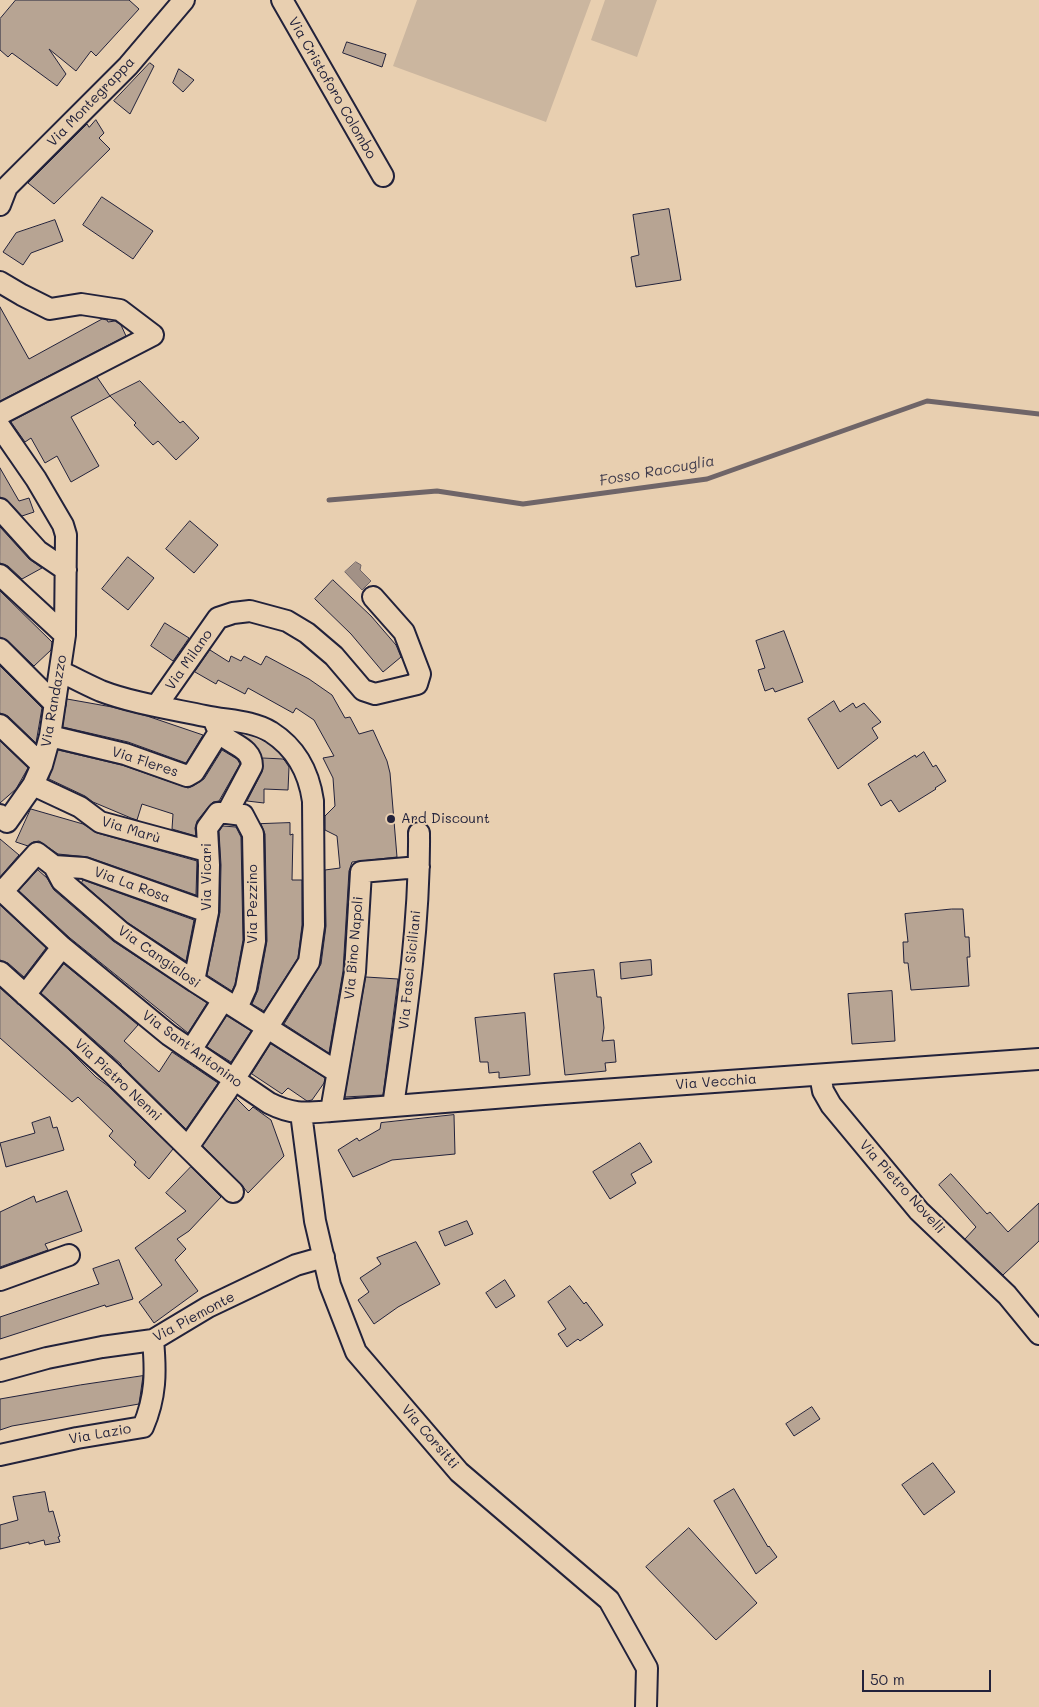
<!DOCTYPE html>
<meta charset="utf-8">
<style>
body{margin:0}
#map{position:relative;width:1039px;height:1707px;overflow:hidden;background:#e8cfb0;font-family:Mali,sans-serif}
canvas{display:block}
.scale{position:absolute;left:862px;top:1670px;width:129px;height:22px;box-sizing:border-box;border:2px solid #22223b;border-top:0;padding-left:6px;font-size:15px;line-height:18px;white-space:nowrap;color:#22223b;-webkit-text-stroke:4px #e8cfb0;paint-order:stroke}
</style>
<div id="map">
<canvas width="1039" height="1707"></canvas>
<div class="scale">50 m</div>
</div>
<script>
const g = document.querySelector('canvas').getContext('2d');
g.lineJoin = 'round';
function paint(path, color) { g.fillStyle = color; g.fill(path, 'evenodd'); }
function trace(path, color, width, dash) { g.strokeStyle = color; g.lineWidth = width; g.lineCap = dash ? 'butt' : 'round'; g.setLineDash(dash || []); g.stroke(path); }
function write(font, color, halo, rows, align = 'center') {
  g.font = font + ' Mali,sans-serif'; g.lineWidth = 4; g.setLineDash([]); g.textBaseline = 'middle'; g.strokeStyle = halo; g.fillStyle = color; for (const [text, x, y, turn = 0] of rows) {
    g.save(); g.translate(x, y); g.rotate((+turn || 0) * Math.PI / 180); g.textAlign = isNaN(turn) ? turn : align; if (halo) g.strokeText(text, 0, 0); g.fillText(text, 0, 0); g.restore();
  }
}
paint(new Path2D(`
 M 417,0 L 591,0 L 546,122 L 393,66 Z
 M 605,0 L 657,0 L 637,57 L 591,40 Z
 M 237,732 C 260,739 271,744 289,759 L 259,757 L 236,735 Z`), '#cbb69f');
const water = new Path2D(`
 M 356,562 L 361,565 L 360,570 L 371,581 L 362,590 L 345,572 Z`);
paint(water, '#a29186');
trace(water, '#6f6568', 1);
trace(new Path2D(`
 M 329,500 L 437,491 L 523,504 L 707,479 L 927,401 L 1039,414`), '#6f6568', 5);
const building = new Path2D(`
 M 16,0 L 129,0 L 139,9 L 96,56 L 91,51 L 76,71 L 49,49 L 66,74 L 57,86 L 12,53 L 8,57 L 0,50 L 0,19 Z
 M 347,42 L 386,54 L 382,67 L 343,53 Z
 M 150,63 L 154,66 L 130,114 L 114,101 Z
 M 179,69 L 194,80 L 183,92 L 173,83 Z
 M 96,120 L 104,133 L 99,138 L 110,149 L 54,204 L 28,183 L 87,124 L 89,127 Z
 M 102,197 L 153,231 L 133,259 L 83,225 Z
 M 669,209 L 681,280 L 636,287 L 631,257 L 639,255 L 633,215 Z
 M 55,220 L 63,241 L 31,253 L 23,265 L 3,252 L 16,233 Z
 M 0,307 L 29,359 L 102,319 L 107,320 L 108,322 L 115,321 L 121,325 L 126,336 L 0,401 Z
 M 97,377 L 110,396 L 71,417 L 99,466 L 71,482 L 57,456 L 45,463 L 31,438 L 25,442 L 11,422 Z
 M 140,381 L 180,423 L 183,421 L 199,438 L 176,460 L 158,441 L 153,445 L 134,425 L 136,423 L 110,396 Z
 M 0,468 L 19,501 L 29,498 L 34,512 L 22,516 L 8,501 L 0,497 Z
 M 190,521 L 218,545 L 194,573 L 166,549 Z
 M 0,527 L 29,559 L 42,568 L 22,579 L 8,566 L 0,563 Z
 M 128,557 L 154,578 L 128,610 L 102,589 Z
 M 333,580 L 371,616 L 396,645 L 401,657 L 383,672 L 351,634 L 315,599 Z
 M 0,591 L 52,642 L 51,650 L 34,666 L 8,641 L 0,637 Z
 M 165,623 L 189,638 L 173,661 L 151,646 Z
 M 784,631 L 803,682 L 775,692 L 773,688 L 765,691 L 758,670 L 765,668 L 756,641 Z
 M 210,650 L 229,662 L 231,656 L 241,661 L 244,656 L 261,665 L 266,656 L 309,679 L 332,695 L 345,718 L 350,717 L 359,734 L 373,730 L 387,761 L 390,773 L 397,857 L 352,862 L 349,871 L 343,971 L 329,1053 L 284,1024 L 321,964 L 326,926 L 325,870 L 340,868 L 337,836 L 325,830 L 325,816 L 335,806 L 333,778 L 323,758 L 334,756 L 314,720 L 296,708 L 293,713 L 248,688 L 245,694 L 218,680 L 216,684 L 195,672 Z
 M 0,666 L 42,708 L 36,743 L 8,716 L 0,713 Z
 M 67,699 L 112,707 L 147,716 L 203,735 L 186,763 L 128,742 L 63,727 Z
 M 834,701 L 840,712 L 853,703 L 856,708 L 864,703 L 881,722 L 872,728 L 878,738 L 838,769 L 808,719 Z
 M 0,741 L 28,768 L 16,789 L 0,803 Z
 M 58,750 L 122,765 L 188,788 L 193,786 L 204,779 L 222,750 L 237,759 L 240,764 L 219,801 L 213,802 L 209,806 L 197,821 L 195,828 L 196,836 L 172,829 L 173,814 L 142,804 L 137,820 L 131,818 L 93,802 L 85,796 L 49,779 Z
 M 924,752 L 933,767 L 936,765 L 946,781 L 935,788 L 936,789 L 899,812 L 891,800 L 881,806 L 868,784 L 915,755 L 916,757 Z
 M 263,758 L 283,759 L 285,761 L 289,767 L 288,790 L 264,789 L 264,803 L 247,801 L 262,772 Z
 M 31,809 L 83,824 L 97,833 L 197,861 L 196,895 L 88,857 L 58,854 L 39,841 L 33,842 L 28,846 L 16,842 Z
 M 290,823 L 290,835 L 293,834 L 292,880 L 302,880 L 302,925 L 298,958 L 264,1011 L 252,1004 L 258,990 L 267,941 L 265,834 L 261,824 Z
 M 223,826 L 236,827 L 241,837 L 243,940 L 235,984 L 232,991 L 207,975 L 220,912 L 221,865 L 219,832 Z
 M 0,839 L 19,855 L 0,877 Z
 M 38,870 L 47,878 L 54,890 L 113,941 L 207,1003 L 188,1033 L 70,938 L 19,891 Z
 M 83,880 L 194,920 L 186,961 L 128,923 L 82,883 Z
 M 0,905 L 46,948 L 24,977 L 8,963 L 0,960 Z
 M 952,909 L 963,909 L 965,937 L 969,937 L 970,957 L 967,957 L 969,986 L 911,990 L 908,963 L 904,963 L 903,942 L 908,942 L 905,914 Z
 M 651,960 L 652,975 L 621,979 L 620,963 Z
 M 64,964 L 138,1025 L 124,1041 L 159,1072 L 172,1052 L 218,1083 L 186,1129 L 121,1065 L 121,1064 L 41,993 Z
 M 594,970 L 597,997 L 601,997 L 604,1028 L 602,1041 L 614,1040 L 616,1062 L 605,1063 L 606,1071 L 565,1075 L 554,974 Z
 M 366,977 L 398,979 L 383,1095 L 345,1097 Z
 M 0,988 L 67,1048 L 96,1077 L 108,1086 L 173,1149 L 149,1179 L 134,1165 L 136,1162 L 109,1136 L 113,1131 L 78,1097 L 72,1102 L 0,1038 Z
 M 892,991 L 895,1041 L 852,1044 L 848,994 Z
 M 525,1013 L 530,1075 L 499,1078 L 499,1072 L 489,1073 L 488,1062 L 480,1062 L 475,1018 Z
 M 227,1016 L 251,1031 L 231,1062 L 207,1047 Z
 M 271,1044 L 325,1078 L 324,1083 L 312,1100 L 307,1101 L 288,1088 L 282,1094 L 252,1074 Z
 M 236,1098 L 249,1111 L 253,1107 L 271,1120 L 284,1156 L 248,1193 L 241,1184 L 203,1146 Z
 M 454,1115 L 455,1154 L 392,1160 L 353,1177 L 338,1150 L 357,1138 L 359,1141 L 380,1129 L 381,1123 Z
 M 50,1117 L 53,1128 L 57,1127 L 64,1150 L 6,1167 L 0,1143 L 35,1133 L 32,1123 Z
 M 640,1143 L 652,1162 L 631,1174 L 636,1183 L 610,1199 L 593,1172 Z
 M 191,1167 L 221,1197 L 189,1231 L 177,1239 L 186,1249 L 175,1260 L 198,1291 L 154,1323 L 139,1302 L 162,1285 L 135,1248 L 186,1211 L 166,1193 Z
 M 951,1174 L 987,1214 L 990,1212 L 1008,1232 L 1039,1203 L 1039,1241 L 1003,1275 L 965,1239 L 976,1227 L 939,1185 Z
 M 67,1191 L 82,1231 L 45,1244 L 48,1250 L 0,1267 L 0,1212 L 34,1196 L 36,1202 Z
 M 467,1221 L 473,1234 L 445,1246 L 439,1232 Z
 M 416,1242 L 440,1284 L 398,1307 L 374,1324 L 358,1300 L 369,1292 L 360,1278 L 381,1264 L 377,1258 Z
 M 119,1260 L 133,1299 L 106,1307 L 105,1305 L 0,1339 L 0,1317 L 99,1284 L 93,1269 Z
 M 505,1280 L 515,1296 L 496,1308 L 486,1293 Z
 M 570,1286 L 584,1304 L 586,1302 L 603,1325 L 580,1341 L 578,1339 L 567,1347 L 558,1334 L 566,1329 L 548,1302 Z
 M 143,1376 L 139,1404 L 12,1426 L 0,1430 L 0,1399 L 80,1385 Z
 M 812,1407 L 820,1419 L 794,1436 L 786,1424 Z
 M 933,1463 L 955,1492 L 924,1515 L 902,1485 Z
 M 734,1489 L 768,1547 L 769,1546 L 777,1557 L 756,1574 L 714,1501 Z
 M 45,1492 L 49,1512 L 53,1511 L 60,1536 L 58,1537 L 60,1542 L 45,1545 L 44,1540 L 29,1544 L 29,1542 L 0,1549 L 0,1525 L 18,1520 L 13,1497 Z
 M 689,1528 L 757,1603 L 716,1640 L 646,1567 Z`);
paint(building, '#b7a493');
trace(building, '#22223b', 1);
const minor = new Path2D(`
 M 282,0 L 383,176
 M 0,205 L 7,187 L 128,66 L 184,0
 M 0,282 L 22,295 L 50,309 L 81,304 L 120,310 L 153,335 L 0,414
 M 0,427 L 36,479 L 63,525 L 66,535 L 65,635 L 50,736 L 42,765 L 33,785 L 7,822 L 0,815
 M 0,509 L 38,551 L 66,570
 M 0,575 L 65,635
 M 0,649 L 55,704
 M 60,671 C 74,678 87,685 101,691 C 132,703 172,709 205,716 C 228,721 251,720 271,732 C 296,748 309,773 313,801 L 314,926 L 309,962 L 226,1092 L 188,1147
 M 157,705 L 218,618 L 233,613 L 250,611 L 287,621 L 307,633 L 334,656 L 363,690 L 375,694 L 417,684 L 420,674 L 404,632 L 373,597
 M 0,725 L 42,765
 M 50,736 L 125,754 L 187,776 L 194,772 L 219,732
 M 33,785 L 80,807 L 100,822 L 207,851
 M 227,813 L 243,815 L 253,834 L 255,941 L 246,988 L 237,1008
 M 54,866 L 84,868 L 208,912
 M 0,889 L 62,947 L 169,1035 L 269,1103 C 293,1115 305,1113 331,1111 L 545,1094 L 1039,1059
 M 3,891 L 37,853 L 54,866 L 62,881 L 121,932 L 194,981 L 337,1072
 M 0,972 L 110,1071 L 233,1192
 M 194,981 L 208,912 L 209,865 L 207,828 L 218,813 L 227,813 L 252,766 C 252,747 231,745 220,733 C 217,729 215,723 213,718
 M 25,995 L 62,947
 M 191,1050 L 223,1000
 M 820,1075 L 823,1091 L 831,1105 L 919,1211 L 1007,1295 L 1039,1334
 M 393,1106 C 406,1016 420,925 419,833
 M 331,1111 L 355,972 L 361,872 L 419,867
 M 301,1113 L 315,1221 L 330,1285 L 356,1352 L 459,1472 L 609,1600 L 647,1668 L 646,1707
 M 0,1280 L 69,1255
 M 0,1371 L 47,1358 L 102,1347 L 153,1340 L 208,1307 L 296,1265 L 324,1257
 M 0,1455 L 77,1438 L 143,1427 C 156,1397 156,1372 153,1340`);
trace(minor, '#22223b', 24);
trace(minor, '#e8cfb0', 20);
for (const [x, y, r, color] of [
 [391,819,5,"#22223b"]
]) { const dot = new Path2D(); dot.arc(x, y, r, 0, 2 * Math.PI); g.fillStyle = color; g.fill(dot); trace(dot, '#e8cfb0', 2); }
write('14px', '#22223b', '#e8cfb0', [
 ["Via Cristoforo Colombo",332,88,60],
 ["Via Montegrappa",91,102,-46],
 ["Via Milano",189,660,-55],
 ["Via Randazzo",54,701,-80],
 ["Via Fleres",145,762,18],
 ["Via Marù",131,830,17],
 ["Via Vicari",207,877,-90],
 ["Via La Rosa",132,885,20],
 ["Via Pezzino",253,904,-90],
 ["Via Bino Napoli",354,948,-85],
 ["Via Cangialosi",159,957,35],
 ["Via Fasci Siciliani",410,970,-84],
 ["Via Sant'Antonino",192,1049,36],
 ["Via Pietro Nenni",118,1080,43],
 ["Via Vecchia",716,1082,-4],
 ["Via Pietro Novelli",902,1187,48],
 ["Via Piemonte",194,1317,-28],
 ["Via Lazio",100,1434,-10],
 ["Via Corsitti",430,1437,49]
]);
write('14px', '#22223b', '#e8cfb0', [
 ["Ard Discount",401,819]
], 'left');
write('italic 15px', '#423e4e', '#e8cfb0', [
 ["Fosso Raccuglia",657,471,-10]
]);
</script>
